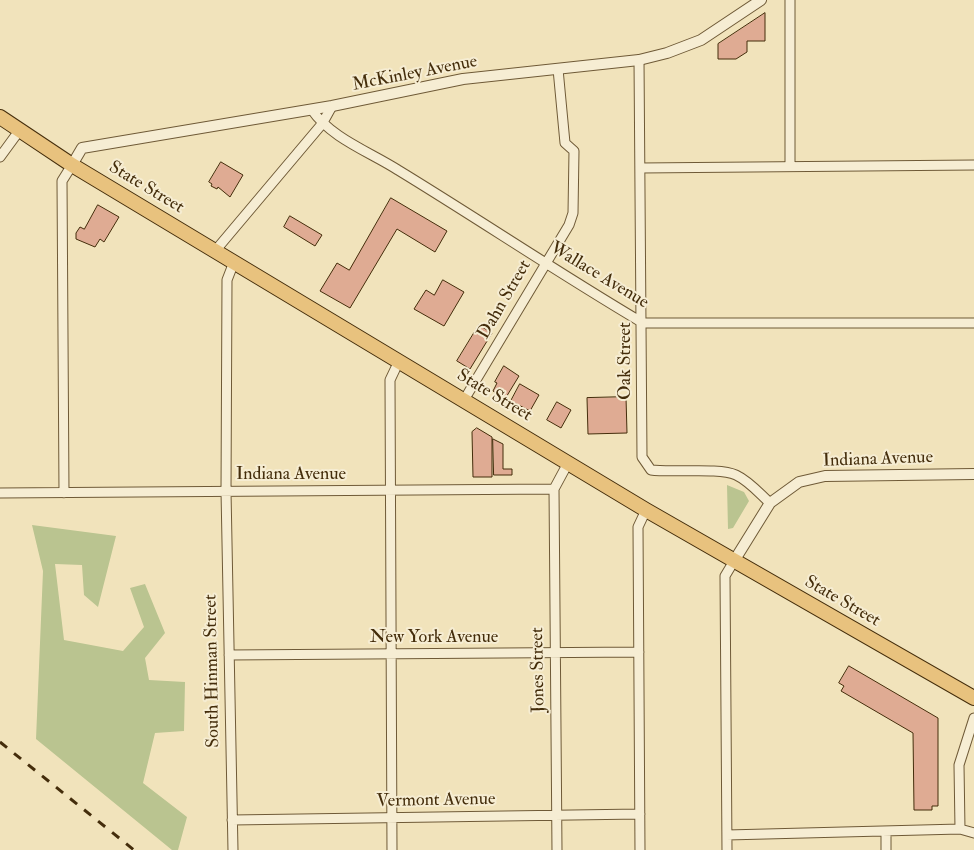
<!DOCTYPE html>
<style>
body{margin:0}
canvas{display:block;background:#f1e3bb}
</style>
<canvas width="974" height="850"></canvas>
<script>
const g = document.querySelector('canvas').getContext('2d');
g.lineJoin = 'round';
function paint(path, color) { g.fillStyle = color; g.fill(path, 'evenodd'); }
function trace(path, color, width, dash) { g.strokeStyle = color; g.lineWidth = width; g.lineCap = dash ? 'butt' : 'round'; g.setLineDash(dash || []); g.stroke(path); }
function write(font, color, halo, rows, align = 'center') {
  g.font = font + ' "IM FELL Double Pica",serif'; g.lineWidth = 4; g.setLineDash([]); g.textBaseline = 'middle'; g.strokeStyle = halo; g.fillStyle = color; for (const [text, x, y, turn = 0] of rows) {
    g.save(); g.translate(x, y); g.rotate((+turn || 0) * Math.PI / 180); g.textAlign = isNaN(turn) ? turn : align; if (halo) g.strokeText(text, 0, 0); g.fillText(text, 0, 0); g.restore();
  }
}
paint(new Path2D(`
 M 727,485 L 744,492 L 749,501 L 733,528 L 728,529 Z
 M 32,525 L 116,536 L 98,607 L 84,595 L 82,565 L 55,564 L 64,640 L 123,651 L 144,627 L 130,588 L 145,584 L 165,633 L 145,658 L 149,680 L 185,682 L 184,731 L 155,733 L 143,783 L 187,817 L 178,850 L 172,850 L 36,739 L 43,571 Z`), '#bac490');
const building = new Path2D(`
 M 765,13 L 765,41 L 747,41 L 747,52 L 736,59 L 718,59 L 718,44 Z
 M 221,162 L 243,175 L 230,197 L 218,187 L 217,189 L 211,186 L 212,184 L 209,182 Z
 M 391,198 L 447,231 L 435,252 L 397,229 L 350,308 L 320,291 L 337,263 L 349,270 Z
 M 98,205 L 119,217 L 104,242 L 100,239 L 95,247 L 76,239 L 76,233 L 80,227 L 84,229 Z
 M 290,216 L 322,235 L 315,246 L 284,227 Z
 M 443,280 L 464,292 L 444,326 L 414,309 L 426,290 L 434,295 Z
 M 479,325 L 492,333 L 470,369 L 457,361 Z
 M 504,366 L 519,376 L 505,399 L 493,391 L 497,383 L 495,382 Z
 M 520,384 L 539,395 L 530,411 L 511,401 Z
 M 626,397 L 627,433 L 588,434 L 587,398 Z
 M 557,402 L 571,410 L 561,428 L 547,420 Z
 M 477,428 L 492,437 L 492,477 L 473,477 L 472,432 Z
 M 493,439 L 503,444 L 503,469 L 512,469 L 512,475 L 494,475 Z
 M 849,666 L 938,718 L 938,806 L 932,806 L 932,810 L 914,810 L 913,733 L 841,691 L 844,686 L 839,683 Z`);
paint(building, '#dfab93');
trace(building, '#442d0b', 1);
const minor = new Path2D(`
 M 639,60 L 642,457 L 651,470 C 673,473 719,467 736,475 C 749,481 759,493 770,503
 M 312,110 C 331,138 370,152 398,170 C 480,220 560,274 643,323 L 974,323
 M 0,157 L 19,131
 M 790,166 L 790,0
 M 641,168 L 974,165
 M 215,251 L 322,124 L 332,106
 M 464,400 L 569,225 L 573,213 L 574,151 L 565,143 L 558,69
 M 0,493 L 554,489
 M 64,493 L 62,181 L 72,165
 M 229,655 L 639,652
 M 232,820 L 640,814
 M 960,829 L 959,765 L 974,718
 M 886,832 L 886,850
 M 727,835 L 960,829 L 974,833
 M 233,850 L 226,491 L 227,280 L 234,262
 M 392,850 L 390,380 L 399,361
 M 557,850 L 554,489 L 568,463
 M 640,850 L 638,527 L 646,510
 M 727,850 L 725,576 L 734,561`);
const tertiary = new Path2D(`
 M 72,165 L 82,148 L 332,106 L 463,79 L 639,60 L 667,53 L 701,40 L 761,0
 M 734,561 L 770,503 L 799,482 L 825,476 L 974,474`);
const trunk = new Path2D(`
 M 0,117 L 72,165 L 646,510 L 974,698`);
trace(minor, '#6f5a37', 11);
trace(tertiary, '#6f5a37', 12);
trace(trunk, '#442d0b', 16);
trace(minor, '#f6edd3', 9);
trace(tertiary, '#f6edd3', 10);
trace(trunk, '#e8c27e', 14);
trace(new Path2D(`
 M 0,742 L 134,850`), '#442d0b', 3, [9, 9]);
write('18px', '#442d0b', '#f6edd3', [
 ["McKinley Avenue",415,74,-11],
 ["State Street",146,188,31],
 ["Wallace Avenue",599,276,31],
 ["Dahn Street",505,300,-60],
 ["Oak Street",626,361,-90],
 ["State Street",494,396,31],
 ["Indiana Avenue",878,460,-2],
 ["Indiana Avenue",291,475],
 ["State Street",842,602,30],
 ["New York Avenue",434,638],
 ["Jones Street",539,670,-91],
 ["South Hinman Street",213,671,-91],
 ["Vermont Avenue",436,801,-1]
]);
</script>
